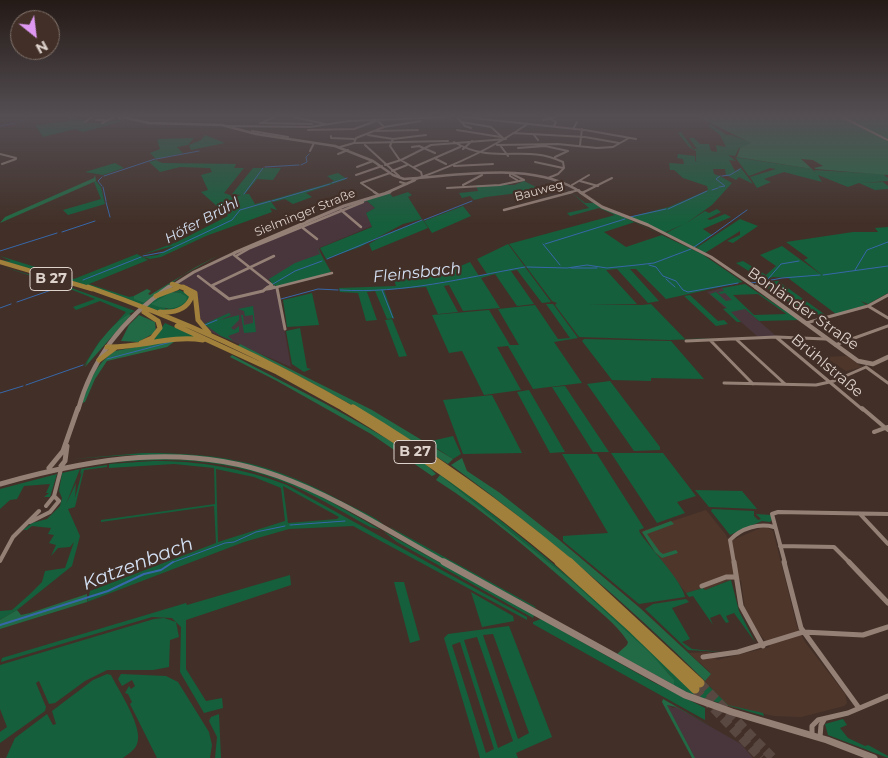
<!DOCTYPE html>
<meta charset="utf-8">
<style>
body{margin:0}
#map{position:relative;width:888px;height:758px;overflow:hidden;background:#423028;font-family:Montserrat,sans-serif}
canvas{display:block}
.north{position:absolute;left:10px;top:10px;width:50px;height:50px;box-sizing:border-box;background:#423028;border:1px solid #80716a;border-radius:50%;rotate:151deg;font-size:14px;font-weight:700;line-height:20px;text-align:center;color:#ded2cd}
.north::after{content:'';display:block;margin:auto;width:18px;height:22px;background:#df98f2;clip-path:polygon(50% 0,100% 100%,50% 72%,0 100%)}
</style>
<div id="map">
<canvas width="888" height="758"></canvas>
<div class="north">N</div>
</div>
<script>
const g = document.querySelector('canvas').getContext('2d');
g.lineJoin = 'round';
function paint(path, color) { g.fillStyle = color; g.fill(path, 'evenodd'); }
function trace(path, color, width, dash) { g.strokeStyle = color; g.lineWidth = width; g.lineCap = dash ? 'butt' : 'round'; g.setLineDash(dash || []); g.stroke(path); }
function write(font, color, halo, rows, align = 'center') {
  g.font = font + ' Montserrat,sans-serif'; g.lineWidth = 4.5; g.setLineDash([]); g.textBaseline = 'middle'; g.strokeStyle = halo; g.fillStyle = color; for (const [text, x, y, turn = 0] of rows) {
    g.save(); g.translate(x, y); g.rotate((+turn || 0) * Math.PI / 180); g.textAlign = isNaN(turn) ? turn : align; if (halo) g.strokeText(text, 0, 0); g.fillText(text, 0, 0); g.restore();
  }
}
paint(new Path2D(`
 M 847,356 L 862,367 L 846,371 L 825,357 Z
 M 706,510 L 726,535 L 727,538 L 733,540 L 765,526 L 773,531 L 797,627 L 805,642 L 845,694 L 847,703 L 844,706 L 801,717 L 775,716 L 729,707 L 705,681 L 711,674 L 709,671 L 689,653 L 710,652 L 717,660 L 770,647 L 756,629 L 745,608 L 741,580 L 731,580 L 705,590 L 703,588 L 686,593 L 655,552 L 642,531 Z`), '#4f362b');
paint(new Path2D(`
 M 365,200 L 375,208 L 366,213 L 372,226 L 319,248 L 321,254 L 269,280 L 271,285 L 277,288 L 291,367 L 204,329 L 197,313 L 199,301 L 197,295 L 172,284 L 221,257 L 301,226 L 336,210 Z
 M 722,288 L 752,315 L 776,336 L 757,336 L 707,292 Z
 M 666,704 L 673,708 L 676,707 L 741,744 L 753,758 L 695,758 Z`), '#49363d');
paint(new Path2D(`
 M 69,117 L 87,120 L 85,123 L 104,123 L 119,119 L 121,122 L 83,132 L 75,129 L 43,137 L 35,125 L 69,121 Z
 M 711,124 L 727,135 L 732,135 L 755,144 L 739,148 L 735,156 L 728,155 L 736,161 L 729,160 L 735,171 L 741,168 L 753,184 L 739,177 L 736,180 L 726,175 L 725,169 L 713,169 L 714,174 L 720,176 L 732,183 L 712,205 L 685,224 L 705,211 L 709,213 L 717,209 L 721,212 L 707,219 L 710,220 L 725,214 L 731,217 L 703,229 L 712,235 L 695,248 L 666,233 L 684,224 L 664,233 L 629,217 L 669,207 L 708,190 L 707,186 L 683,178 L 674,170 L 670,170 L 669,163 L 684,164 L 683,159 L 677,158 L 678,154 L 695,156 L 695,161 L 700,162 L 696,161 L 696,151 L 690,148 L 678,133 L 681,132 L 693,149 L 697,149 L 689,138 L 694,138 L 700,144 L 709,144 L 711,151 L 717,152 L 716,145 L 726,147 L 720,135 L 707,125 Z
 M 205,135 L 225,143 L 191,150 L 189,145 L 201,140 Z
 M 194,138 L 188,145 L 177,147 L 183,153 L 156,159 L 150,153 L 160,149 L 157,140 L 160,139 Z
 M 735,157 L 812,169 L 816,173 L 814,170 L 883,174 L 888,178 L 888,181 L 861,183 L 883,182 L 888,186 L 888,189 L 875,190 L 859,183 L 848,187 L 818,175 L 822,182 L 784,172 L 764,179 L 771,182 L 757,188 L 750,177 L 776,169 L 770,168 L 749,176 Z
 M 156,160 L 162,163 L 236,164 L 234,168 L 244,168 L 224,193 L 230,195 L 232,198 L 241,195 L 232,194 L 253,168 L 281,168 L 273,180 L 257,179 L 245,194 L 249,194 L 255,204 L 270,200 L 277,210 L 270,208 L 272,212 L 206,236 L 161,257 L 150,259 L 143,257 L 158,255 L 173,246 L 141,255 L 177,242 L 228,216 L 201,192 L 208,190 L 201,175 L 212,172 L 210,168 L 180,167 L 160,172 L 149,162 Z
 M 115,163 L 124,168 L 103,175 L 85,172 Z
 M 338,173 L 347,179 L 306,193 L 312,197 L 293,204 L 285,199 L 273,202 L 271,200 L 330,183 L 334,181 L 327,176 Z
 M 96,181 L 101,187 L 105,204 L 68,215 L 63,210 L 101,199 L 94,182 Z
 M 524,181 L 542,190 L 486,197 L 474,200 L 470,196 L 462,198 L 459,193 L 478,191 L 476,185 L 514,185 Z
 M 408,192 L 412,195 L 408,197 L 422,219 L 403,224 L 360,247 L 326,259 L 320,248 L 372,227 L 366,213 L 375,208 L 367,201 L 342,208 L 389,193 L 393,197 Z
 M 572,193 L 585,203 L 594,203 L 702,254 L 743,282 L 666,299 L 636,269 L 630,269 L 659,301 L 648,303 L 617,269 L 606,270 L 637,304 L 588,304 L 642,305 L 651,304 L 685,339 L 727,338 L 669,340 L 579,337 L 555,305 L 557,303 L 552,301 L 509,244 L 615,215 L 599,208 L 570,216 L 567,213 L 589,208 ZM 635,222 L 662,235 L 626,247 L 604,232 Z
 M 463,206 L 471,216 L 432,233 L 424,221 Z
 M 740,219 L 758,226 L 733,243 L 727,241 L 740,235 L 740,231 L 705,253 L 696,248 Z
 M 423,220 L 428,228 L 372,251 L 369,244 L 386,234 Z
 M 888,227 L 888,293 L 868,304 L 861,301 L 866,305 L 836,314 L 788,278 L 773,277 L 763,280 L 736,263 L 743,261 L 766,275 L 776,266 L 760,255 L 782,246 L 823,276 L 804,260 L 808,258 L 786,242 L 853,232 L 878,232 L 875,228 Z
 M 508,244 L 551,302 L 542,303 L 517,270 L 511,271 L 534,304 L 517,306 L 495,274 L 481,278 L 500,308 L 463,311 L 449,285 L 444,286 L 458,312 L 438,314 L 426,287 L 384,290 L 394,318 L 387,319 L 375,291 L 367,292 L 377,320 L 366,321 L 358,293 L 340,292 L 339,288 L 396,286 L 394,280 L 439,275 L 470,262 L 479,276 L 487,274 L 477,259 Z
 M 317,247 L 331,272 L 278,287 L 272,284 L 269,279 L 295,263 L 320,254 Z
 M 137,254 L 148,260 L 89,284 L 129,297 L 134,296 L 141,302 L 149,304 L 157,297 L 180,290 L 191,296 L 183,307 L 163,311 L 156,310 L 76,282 L 0,260 L 11,261 L 0,256 L 74,279 ZM 172,292 L 181,293 L 186,297 L 181,305 L 165,309 Z
 M 0,266 L 58,283 L 135,311 L 129,314 L 83,367 L 99,342 L 126,312 L 100,301 L 76,310 L 73,307 L 95,299 L 60,285 Z
 M 778,281 L 827,316 L 823,318 L 806,306 L 798,308 L 758,283 Z
 M 745,284 L 799,320 L 759,321 L 745,309 L 731,312 L 741,322 L 737,322 L 723,309 L 727,308 L 710,294 L 716,292 L 726,301 L 732,300 L 725,293 L 721,294 L 718,292 L 724,291 L 722,288 ZM 758,294 L 785,313 L 786,314 L 754,315 L 733,295 Z
 M 312,293 L 319,325 L 287,327 L 283,300 Z
 M 690,295 L 718,321 L 724,320 L 728,324 L 716,326 L 684,296 Z
 M 546,304 L 553,304 L 578,338 L 554,342 L 582,383 L 533,389 L 508,346 L 497,347 L 521,390 L 484,395 L 462,351 L 449,353 L 432,315 L 489,310 L 510,345 L 519,345 L 498,309 L 535,305 L 558,339 L 570,338 Z
 M 253,306 L 256,332 L 244,333 L 241,315 L 243,315 L 244,325 L 253,323 L 253,315 L 245,316 L 244,311 L 238,309 Z
 M 229,313 L 231,315 L 220,320 L 239,315 L 239,320 L 231,328 L 234,330 L 239,326 L 239,332 L 228,336 L 233,341 L 221,336 L 204,324 Z
 M 392,319 L 407,356 L 399,357 L 385,320 Z
 M 165,323 L 196,337 L 127,345 C 151,339 151,343 165,323 Z
 M 300,328 L 307,368 L 311,369 L 304,372 L 292,364 L 286,331 Z
 M 584,339 L 671,341 L 704,379 L 651,378 L 651,381 L 612,380 L 582,341 Z
 M 610,381 L 660,447 L 660,450 L 634,451 L 587,384 Z
 M 565,386 L 609,452 L 593,452 L 552,387 Z
 M 529,390 L 565,452 L 550,453 L 517,392 Z
 M 492,395 L 522,453 L 463,454 L 443,400 Z
 M 453,436 L 461,454 L 453,459 L 427,442 Z
 M 143,453 C 225,453 272,463 345,503 C 357,509 374,516 384,525 L 291,478 L 235,461 L 172,455 L 130,455 L 73,459 Z
 M 611,453 L 663,453 L 696,496 L 677,502 L 685,513 L 657,523 Z
 M 562,454 L 597,454 L 644,528 L 639,530 L 640,533 C 651,549 682,581 685,597 L 639,604 L 563,541 L 563,536 L 608,533 Z
 M 136,459 C 177,459 217,459 257,470 C 301,482 341,508 381,530 L 370,527 C 340,511 311,492 279,480 C 224,459 167,457 109,463 Z
 M 153,461 C 201,461 242,468 287,485 L 527,617 L 527,620 L 353,526 L 289,529 L 244,542 L 87,602 L 90,591 L 216,543 L 214,506 L 101,522 L 101,520 L 215,504 L 214,468 L 174,464 L 109,468 L 109,464 ZM 216,469 L 254,477 L 281,488 L 285,521 L 218,542 ZM 283,486 L 339,517 L 337,519 L 288,523 Z
 M 107,465 L 107,467 L 84,470 L 75,507 L 68,509 L 80,536 L 72,566 L 17,610 L 0,620 L 0,611 L 12,610 L 30,594 L 42,582 L 45,571 L 65,568 L 74,542 L 70,547 L 58,548 L 51,556 L 56,545 L 49,543 L 54,535 L 48,534 L 51,528 L 32,526 L 27,530 L 23,530 L 32,523 L 47,519 L 60,506 L 62,498 L 59,491 L 62,473 L 80,469 L 66,504 L 76,483 L 75,498 L 82,472 L 80,475 L 81,469 Z
 M 57,474 L 50,497 L 44,497 L 49,493 L 46,493 L 50,484 L 24,486 L 17,499 L 10,500 L 0,509 L 0,489 Z
 M 441,474 C 531,542 614,614 694,692 L 704,681 L 728,705 L 763,713 L 764,716 L 699,697 L 672,686 L 670,675 L 573,582 L 440,475 Z
 M 695,490 L 742,491 L 757,509 L 709,507 Z
 M 712,509 L 754,511 L 754,516 L 758,520 L 761,519 L 756,514 L 771,515 L 772,520 L 770,522 L 762,521 L 730,535 L 711,511 Z
 M 388,526 L 534,606 L 537,609 L 415,544 Z
 M 383,531 L 534,615 L 533,618 L 397,542 Z
 M 290,575 L 291,585 L 186,620 L 186,669 L 206,701 L 222,698 L 223,708 L 204,713 L 180,672 L 181,627 L 172,618 L 152,617 L 1,662 L 2,658 L 186,603 L 187,605 Z
 M 731,580 L 739,611 L 755,642 L 734,613 L 726,616 L 729,622 L 726,623 L 720,614 L 710,618 L 713,625 L 693,596 L 689,597 L 686,593 L 703,588 L 705,590 Z
 M 394,582 L 404,582 L 420,640 L 410,643 Z
 M 471,592 L 513,616 L 514,621 L 482,627 Z
 M 686,599 L 689,602 L 672,608 L 690,639 L 682,642 L 692,649 L 722,652 L 688,650 L 645,609 L 653,604 Z
 M 164,618 L 176,622 L 179,637 L 170,640 L 169,667 L 153,670 L 107,670 L 85,681 L 55,703 L 49,704 L 39,681 L 36,683 L 46,707 L 45,711 L 0,743 L 0,732 L 7,727 L 0,709 L 0,665 L 154,619 Z
 M 541,619 L 653,682 L 705,708 L 705,720 L 533,624 L 533,622 Z
 M 509,626 L 552,737 L 516,753 L 518,758 L 480,758 L 444,638 L 448,634 ZM 493,634 L 529,733 L 518,739 L 483,635 ZM 477,637 L 513,741 L 498,748 L 464,640 ZM 460,642 L 494,749 L 486,753 L 452,645 Z
 M 107,674 L 111,675 C 119,691 144,728 137,744 C 135,750 128,754 123,758 L 6,758 L 15,738 L 47,714 L 53,725 L 56,724 L 52,711 L 93,680 Z
 M 121,674 L 166,676 L 178,682 L 209,732 L 212,745 L 210,758 L 157,758 L 130,704 L 132,702 L 128,694 L 125,693 L 129,686 L 131,689 L 135,686 L 132,680 L 122,686 L 118,679 Z
 M 219,714 L 221,758 L 215,758 L 217,737 L 209,721 L 211,717 Z
 M 843,719 L 847,725 L 840,728 L 848,738 L 865,746 L 868,745 L 888,756 L 888,758 L 828,735 L 825,724 Z`), '#155f3c');
paint(new Path2D(`
 M 698,117 L 888,117 L 888,175 L 816,169 L 814,168 L 823,166 L 813,160 L 801,159 L 812,169 L 737,157 L 740,148 L 751,143 Z
 M 95,175 L 96,181 L 0,223 L 5,217 L 94,178 Z
 M 219,255 L 183,275 L 144,303 L 134,299 L 134,296 L 147,289 L 151,291 L 148,294 L 150,295 L 196,267 Z
 M 172,292 L 181,293 L 187,297 L 186,301 C 177,311 163,309 151,304 Z
 M 129,314 L 131,315 L 85,367 C 94,348 110,325 129,314 Z
 M 139,315 L 155,322 L 156,332 L 138,342 L 121,341 L 129,325 Z
 M 168,341 L 174,342 L 167,347 L 107,361 L 95,379 L 85,402 L 82,403 C 88,383 97,362 115,351 Z
 M 240,344 L 372,410 L 453,459 L 448,464 C 380,420 311,380 238,346 Z
 M 232,355 C 281,381 330,405 377,433 C 397,445 420,457 436,474 L 432,476 L 371,434 L 277,381 L 230,357 Z
 M 462,458 L 467,471 L 500,493 L 558,539 L 640,608 L 711,674 L 705,681 C 626,602 541,531 451,465 Z
 M 440,475 L 573,582 L 650,653 L 674,680 L 674,685 L 617,654 L 627,645 L 628,642 C 617,624 597,610 582,596 C 535,555 488,513 436,480 Z
 M 671,521 L 674,524 L 647,534 L 660,552 L 663,554 L 676,550 L 678,553 L 662,558 L 655,552 L 642,532 Z
 M 87,594 L 87,602 L 0,629 L 0,620 L 17,610 L 21,615 L 30,613 Z
 M 663,699 L 712,727 L 676,707 L 667,705 L 695,758 L 692,758 L 662,702 Z`), '#226a45');
trace(new Path2D(`
 M 20,122 L 28,117
 M 0,126 L 15,123
 M 156,159 L 199,151
 M 301,165 L 307,162 L 306,157 L 309,154
 M 265,167 L 299,165
 M 104,176 L 155,159
 M 722,176 L 730,175 L 740,169
 M 102,177 L 98,181 L 102,186
 M 332,183 L 347,178
 M 103,187 L 106,201
 M 719,187 L 725,186 L 716,179 L 720,176
 M 712,190 L 718,188
 M 244,194 L 263,168
 M 272,201 L 330,184
 M 106,202 L 110,217
 M 668,209 L 707,191
 M 630,217 L 666,209
 M 424,220 L 472,201
 M 62,232 L 95,221
 M 712,235 L 747,210
 M 543,244 L 560,265
 M 545,244 L 625,219
 M 694,247 L 712,235
 M 0,251 L 57,233
 M 143,256 L 164,252 L 232,220 L 240,210 L 271,201
 M 327,259 L 422,220
 M 649,265 L 656,267 L 663,276 L 676,281 L 683,290 L 688,292 L 738,283
 M 527,267 L 567,268 L 587,265 L 607,268 L 637,265 L 654,263 L 691,249
 M 571,268 L 597,268
 M 855,270 L 867,250 L 888,242
 M 823,275 L 888,266
 M 666,279 L 675,287
 M 768,279 L 781,264 L 799,261
 M 83,280 L 141,257
 M 761,282 L 782,278 L 820,275
 M 751,283 L 758,282
 M 273,284 L 295,271 L 322,261
 M 340,290 C 403,294 463,278 525,267
 M 382,290 L 393,318
 M 281,299 L 318,289 L 338,290
 M 17,302 L 60,287
 M 0,308 L 11,304
 M 205,325 L 217,320
 M 107,359 L 171,342
 M 26,385 L 83,365
 M 0,393 L 23,386
 M 290,525 L 345,521
 M 171,563 L 225,543 L 234,542 L 256,532 L 285,526`), '#3767a9', 1);
trace(new Path2D(`
 M 0,625 L 108,591 L 144,574 L 161,570 L 173,562`), '#3767a9', 2);
trace(new Path2D(`
 M 700,683 L 773,758
 M 695,689 L 761,758`), '#594841', 9, [9, 4.5]);
trace(new Path2D(`
 M 119,117 L 120,119
 M 294,117 L 325,124
 M 457,117 L 465,126 L 471,128
 M 463,117 L 585,130 L 636,139
 M 547,117 L 556,122 L 554,126
 M 842,117 L 888,140
 M 96,120 L 104,120
 M 543,120 L 556,117
 M 85,122 L 92,117
 M 263,122 L 275,117
 M 462,122 L 491,127 L 503,138
 M 102,123 L 114,117
 M 260,123 L 312,124
 M 228,126 L 310,127 L 349,121 L 450,117
 M 384,127 L 421,121
 M 573,129 L 577,122
 M 308,130 L 354,129 L 376,121
 M 457,130 L 501,137
 M 252,131 L 288,137 L 287,139
 M 376,131 L 418,130
 M 513,133 L 585,137 L 619,143
 M 368,135 L 393,139 L 390,146 L 399,159 L 421,172 L 422,176
 M 534,135 L 538,140
 M 331,136 L 331,138 L 354,139
 M 393,139 L 426,135
 M 454,142 C 495,166 524,143 563,162 L 564,168 L 558,174 L 548,178
 M 354,143 L 448,141
 M 365,145 L 399,176
 M 497,145 L 558,144 L 597,148 L 613,147 L 629,138
 M 500,145 L 508,156
 M 580,145 L 582,129
 M 340,147 L 354,143 L 356,138 L 384,127 L 378,121
 M 412,147 L 419,146 L 435,153
 M 518,148 L 545,146 L 568,151 L 555,157
 M 463,149 L 472,141
 M 310,151 L 314,143
 M 0,154 L 16,158
 M 338,154 L 348,150
 M 436,159 L 446,164
 M 535,162 L 563,168
 M 2,164 L 16,159
 M 385,165 L 401,160 L 431,145 L 506,139
 M 454,166 L 493,164
 M 357,167 L 373,161
 M 414,167 L 460,147
 M 392,171 L 407,165
 M 510,173 L 524,180
 M 510,173 L 510,176 L 517,180
 M 356,175 L 382,166
 M 416,179 C 456,165 491,149 526,125
 M 580,181 L 598,186
 M 400,182 L 407,184
 M 463,185 L 482,175
 M 572,185 L 589,175
 M 447,188 L 500,185 L 524,180
 M 376,193 L 361,183 L 390,173
 M 567,193 L 579,190
 M 582,193 L 612,178`), '#958076', 2);
trace(new Path2D(`
 M 374,192 L 379,195
 M 582,193 L 584,192
 M 341,210 L 361,227
 M 504,210 L 572,192
 M 303,228 L 317,239
 M 234,255 L 272,285
 M 236,256 L 250,248 L 363,202
 M 198,276 L 215,289
 M 211,286 L 274,256
 M 266,289 L 271,285
 M 269,289 L 332,273`), '#958076', 2.5);
trace(new Path2D(`
 M 213,287 L 229,299 L 263,291 L 268,287
 M 277,288 L 285,329
 M 267,289 L 274,287
 M 868,306 L 888,318
 M 806,323 L 868,306 L 888,295
 M 776,337 L 863,410
 M 736,339 L 785,384
 M 710,340 L 753,384
 M 686,341 L 776,337 L 826,339
 M 835,345 L 888,326
 M 866,367 L 888,383
 M 724,383 L 816,385 L 834,381 L 866,367`), '#958076', 3);
trace(new Path2D(`
 M 862,408 L 888,430
 M 874,432 L 888,427
 M 46,506 L 54,496 L 61,469
 M 860,514 L 888,544
 M 30,522 L 50,512 L 59,501 L 54,496
 M 780,546 L 834,547 L 850,563
 M 0,561 L 13,537 L 39,511
 M 734,563 L 730,540 C 741,528 759,523 774,527
 M 785,563 L 772,514 L 778,512 L 888,514`), '#958076', 4);
trace(new Path2D(`
 M 734,562 L 741,606 L 763,646
 M 784,562 L 801,628 L 859,708
 M 849,562 L 888,603
 M 702,586 L 726,577 L 734,577
 M 703,657 L 738,652 L 803,632 L 863,635 L 888,627
 M 812,734 L 812,726 L 818,720 L 848,713 L 888,696
 M 820,737 L 821,725 L 824,720`), '#958076', 5);
trace(new Path2D(`
 M 123,117 L 149,123 L 222,125 L 256,134 L 335,146 L 373,161 L 393,175 L 404,179 C 459,176 535,160 582,193
 M 386,193 L 415,180`), '#958076', 2.5);
trace(new Path2D(`
 M 580,192 L 602,207 L 648,225 L 711,257 L 758,289
 M 167,289 L 194,272 L 234,253 L 344,206 L 390,192`), '#958076', 3);
trace(new Path2D(`
 M 756,287 L 858,361 L 873,364 L 888,357
 M 78,410 C 92,358 125,317 169,287`), '#958076', 4.5);
trace(new Path2D(`
 M 61,466 L 65,461 L 67,446
 M 49,468 L 63,451 L 78,408
 M 0,484 C 92,458 186,442 278,476 C 337,497 391,533 446,563`), '#958076', 5);
trace(new Path2D(`
 M 444,562 L 685,695 L 732,712 L 827,740 L 874,758`), '#958076', 7);
trace(new Path2D(`
 M 0,262 L 92,289
 M 172,284 L 187,289`), '#a0803b', 4.5);
trace(new Path2D(`
 M 88,287 C 181,319 270,360 355,410
 M 183,287 L 195,293 L 198,320 L 209,333
 M 156,296 L 177,288
 M 160,312 C 173,313 187,310 192,296 L 186,291
 M 177,326 L 277,372 L 346,410
 M 141,343 L 152,338 L 160,328 L 158,321 L 144,312
 M 107,347 C 140,348 170,335 203,340
 M 99,360 L 115,348`), '#a0803b', 5);
trace(new Path2D(`
 M 344,408 C 421,454 492,506 560,563
 M 353,408 C 430,454 502,505 571,563`), '#a0803b', 7);
trace(new Path2D(`
 M 559,562 L 633,629 L 695,689
 M 569,562 L 700,683`), '#a0803b', 9);
const sky = g.createLinearGradient(0, 0, 0, 224);
sky.addColorStop(0, '#241a16');
sky.addColorStop(0.52, '#544e53');
sky.addColorStop(1, '#544e5300');
g.fillStyle = sky;
g.fillRect(0, 0, 888, 224);
write('12px', '#ded2cd', '#423028', [
 ["Bauweg",539,191,-15],
 ["Sielminger Straße",305,213,-22]
]);
write('italic 14px', '#d4e1f4', '#423028', [
 ["Höfer Brühl",202,221,-28]
]);
for (const [x, y, w] of [
 [51,279,42],
 [415,452,42]
]) { const box = new Path2D(); box.roundRect(x - w / 2, y - 11.5, w, 23, 4); g.fillStyle = '#423028'; g.fill(box); trace(box, '#ded2cd', 1); }
write('bold 14px', '#ded2cd', null, [
 ["B 27",51,279],
 ["B 27",415,452]
]);
write('15px', '#ded2cd', '#423028', [
 ["Bonländer Straße",803,309,35],
 ["Brühlstraße",827,366,40]
]);
write('italic 16px', '#d4e1f4', '#423028', [
 ["Fleinsbach",417,273,-6]
]);
write('italic 19px', '#d4e1f4', '#423028', [
 ["Katzenbach",138,564,-21]
]);
</script>
